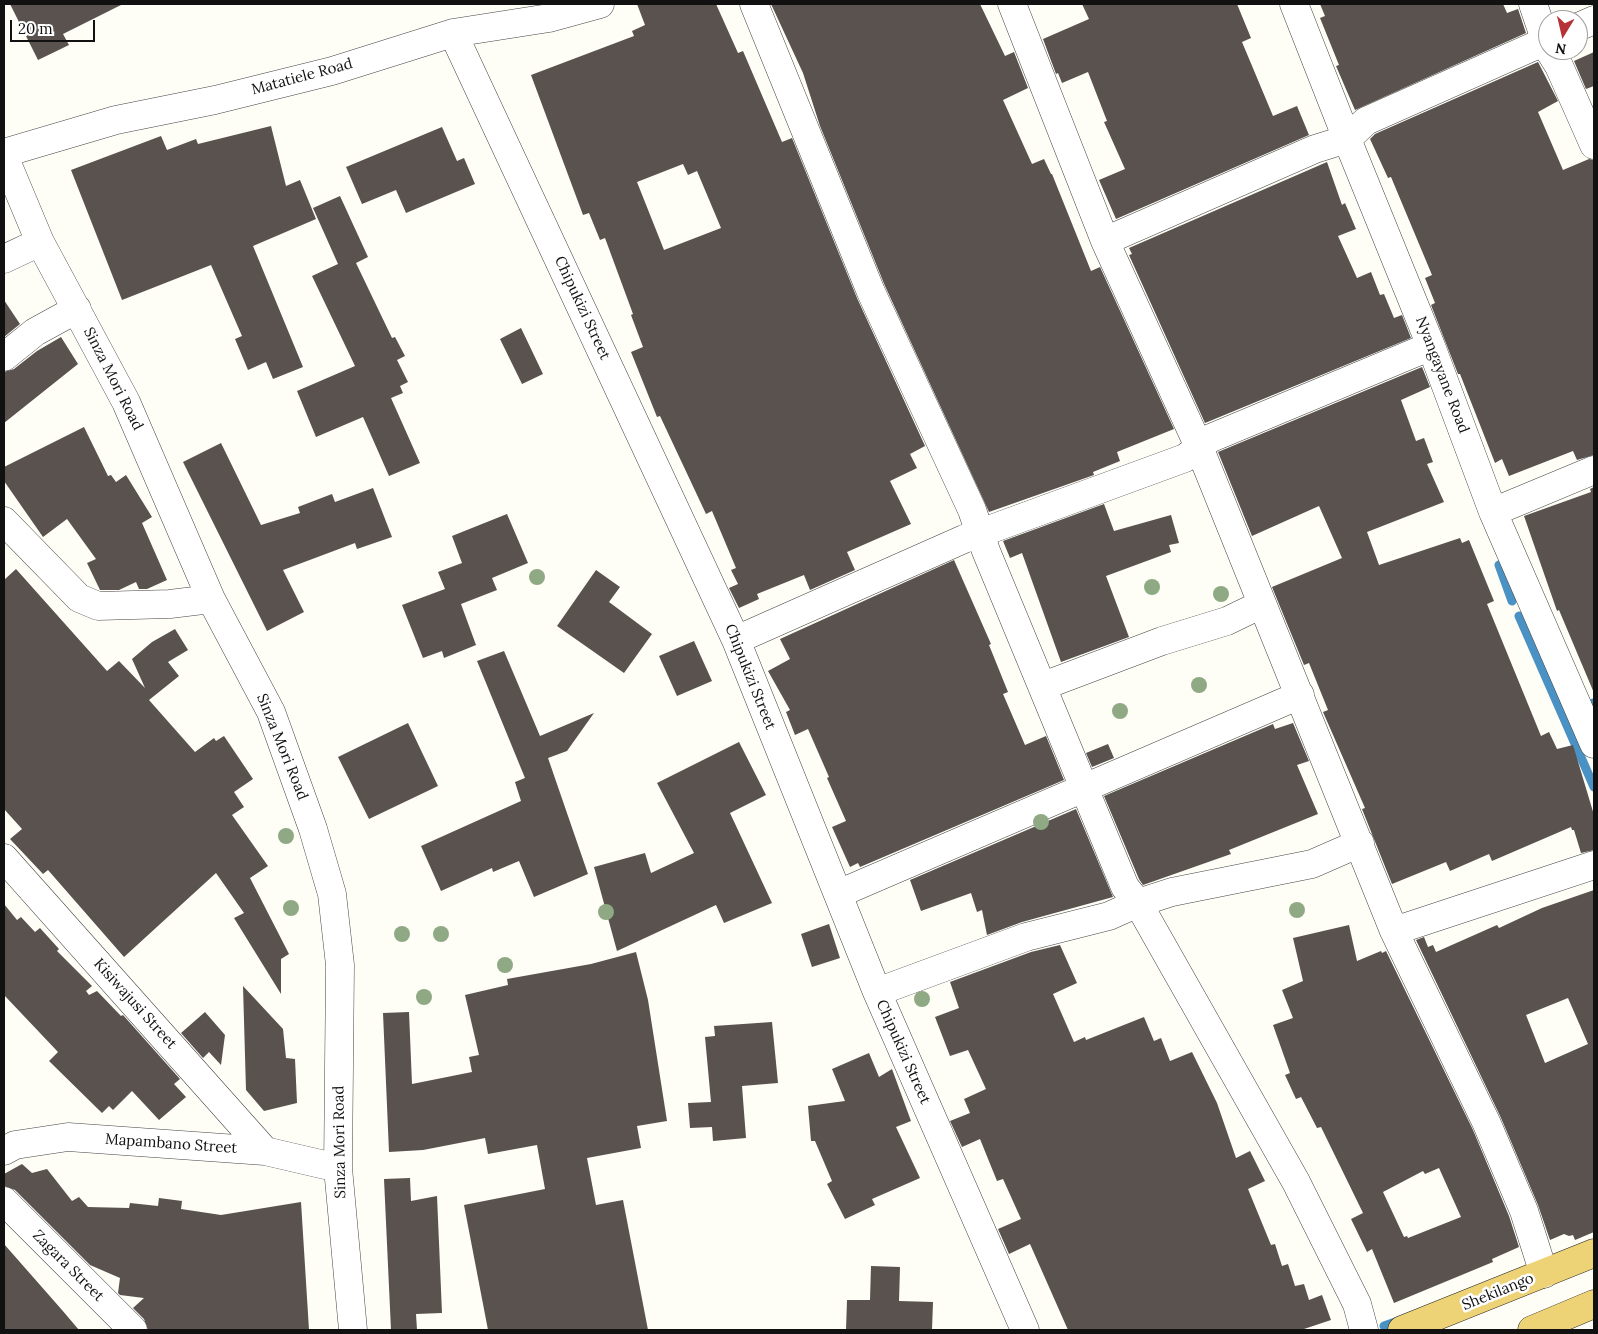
<!DOCTYPE html>
<style>
body{margin:0}
#map{position:relative;width:1598px;height:1334px;overflow:hidden;background:#fefdf6;font-family:Lora,serif}
canvas{display:block}
.frame{position:absolute;inset:0;border:5px solid #111;pointer-events:none}
.north{position:absolute;left:1538px;top:10px;width:50px;height:50px;box-sizing:border-box;background:#fff;border:1px solid #a0a0a0;border-radius:50%;rotate:189deg;font-size:14px;font-weight:700;line-height:20px;text-align:center;color:#111}
.north::after{content:'';display:block;margin:auto;width:18px;height:22px;background:#b73237;clip-path:polygon(50% 0,100% 100%,50% 72%,0 100%)}
.scale{position:absolute;left:10px;top:20px;width:85px;height:22px;box-sizing:border-box;border:2px solid #111;border-top:0;padding-left:6px;font-size:15px;line-height:18px;white-space:nowrap;color:#111;-webkit-text-stroke:4px #fff;paint-order:stroke}
</style>
<div id="map">
<canvas width="1598" height="1334"></canvas>
<div class="frame"></div>
<div class="north">N</div>
<div class="scale">20 m</div>
</div>
<script>
const g = document.querySelector('canvas').getContext('2d');
g.lineJoin = 'round';
function trace(path, color, width, dash) { g.strokeStyle = color; g.lineWidth = width; g.lineCap = dash ? 'butt' : 'round'; g.setLineDash(dash || []); g.stroke(path); }
function paint(path, color) { g.fillStyle = color; g.fill(path, 'evenodd'); }
function write(font, color, halo, rows, align = 'center') {
  g.font = font + ' Lora,serif'; g.lineWidth = 5; g.setLineDash([]); g.textBaseline = 'middle'; g.strokeStyle = halo; g.fillStyle = color; for (const [text, x, y, turn = 0] of rows) {
    g.save(); g.translate(x, y); g.rotate((+turn || 0) * Math.PI / 180); g.textAlign = isNaN(turn) ? turn : align; if (halo) g.strokeText(text, 0, 0); g.fillText(text, 0, 0); g.restore();
  }
}
trace(new Path2D(`
 M 1499,565 L 1512,601
 M 1519,616 L 1594,787
 M 1593,703 L 1594,706
 M 1384,1326 L 1401,1320`), '#4a92c4', 9);
paint(new Path2D(`
 M 10,4 L 123,4 L 63,34 L 69,45 L 38,60 Z
 M 637,4 L 716,4 L 738,53 L 743,51 L 782,142 L 792,138 L 857,298 L 925,446 L 910,454 L 917,468 L 890,481 L 911,524 L 847,552 L 855,570 L 810,590 L 804,575 L 757,594 L 759,599 L 739,608 L 729,588 L 738,584 L 731,570 L 736,568 L 712,511 L 706,514 L 660,416 L 657,417 L 631,352 L 643,347 L 631,315 L 633,314 L 605,238 L 600,240 L 589,213 L 583,215 L 531,75 L 634,36 L 632,31 L 645,25 ZM 683,164 L 688,175 L 697,171 L 721,228 L 664,250 L 637,182 Z
 M 771,4 L 980,4 L 1005,56 L 1014,52 L 1028,88 L 1003,100 L 1032,164 L 1044,159 L 1051,174 L 1052,174 L 1091,271 L 1100,267 L 1174,429 L 1117,452 L 1120,461 L 1093,472 L 1094,475 L 989,512 L 885,286 L 820,126 L 803,73 Z
 M 1082,4 L 1237,4 L 1251,38 L 1242,42 L 1273,116 L 1297,106 L 1309,135 L 1116,219 L 1099,180 L 1125,169 L 1104,122 L 1107,121 L 1088,72 L 1062,83 L 1058,73 L 1056,74 L 1043,39 L 1089,19 Z
 M 1320,4 L 1503,4 L 1507,13 L 1518,9 L 1526,33 L 1355,110 L 1336,66 L 1339,65 L 1320,18 L 1325,16 Z
 M 1594,52 L 1594,86 L 1586,89 L 1574,61 Z
 M 1538,62 L 1558,101 L 1538,112 L 1563,170 L 1589,159 L 1594,160 L 1594,455 L 1577,460 L 1573,451 L 1509,476 L 1502,459 L 1495,463 L 1460,374 L 1458,374 L 1431,305 L 1435,303 L 1425,278 L 1432,275 L 1391,177 L 1388,178 L 1370,139 L 1375,134 Z
 M 271,126 L 286,186 L 300,180 L 316,219 L 253,246 L 303,367 L 273,379 L 266,362 L 248,370 L 235,339 L 242,336 L 211,265 L 122,300 L 71,170 L 161,136 L 167,150 L 196,139 L 198,144 Z
 M 442,127 L 457,161 L 464,158 L 475,184 L 406,213 L 396,190 L 362,204 L 346,167 Z
 M 1327,162 L 1342,205 L 1345,203 L 1356,229 L 1338,236 L 1357,278 L 1371,272 L 1380,295 L 1384,294 L 1394,318 L 1402,315 L 1411,338 L 1205,423 L 1129,255 L 1132,254 L 1129,248 Z
 M 340,196 L 368,257 L 356,263 L 392,338 L 395,337 L 405,356 L 397,360 L 408,382 L 400,386 L 403,393 L 391,398 L 420,463 L 389,476 L 363,417 L 316,437 L 297,391 L 355,366 L 312,276 L 338,264 L 313,208 Z
 M 4,300 L 20,324 L 4,337 Z
 M 521,328 L 543,374 L 522,384 L 500,339 Z
 M 61,337 L 78,364 L 4,423 L 4,372 L 14,369 L 37,351 Z
 M 1422,367 L 1430,387 L 1401,400 L 1416,441 L 1424,438 L 1433,462 L 1427,464 L 1444,502 L 1367,532 L 1379,565 L 1460,538 L 1462,543 L 1469,540 L 1494,601 L 1487,604 L 1541,736 L 1549,732 L 1557,749 L 1573,745 L 1594,815 L 1594,850 L 1581,853 L 1574,830 L 1572,830 L 1571,827 L 1492,861 L 1489,854 L 1450,871 L 1446,862 L 1392,884 L 1362,809 L 1365,808 L 1323,712 L 1328,710 L 1309,663 L 1304,665 L 1272,587 L 1342,558 L 1319,506 L 1252,536 L 1218,452 Z
 M 84,427 L 108,476 L 111,475 L 116,482 L 126,475 L 152,517 L 142,523 L 167,580 L 147,589 L 139,589 L 136,582 L 119,590 L 100,590 L 87,563 L 96,559 L 67,519 L 43,537 L 4,481 L 4,467 Z
 M 221,443 L 261,525 L 300,513 L 298,507 L 332,494 L 335,502 L 373,488 L 392,537 L 357,549 L 355,543 L 283,570 L 304,612 L 267,631 L 183,462 Z
 M 1594,487 L 1594,693 L 1559,610 L 1557,611 L 1524,516 L 1591,492 L 1590,489 Z
 M 1104,504 L 1114,531 L 1171,515 L 1179,543 L 1169,545 L 1171,552 L 1106,576 L 1129,637 L 1061,662 L 1022,553 L 1010,558 L 1003,541 Z
 M 507,514 L 528,563 L 492,578 L 497,590 L 461,604 L 476,645 L 444,658 L 442,651 L 423,658 L 402,605 L 445,589 L 438,572 L 462,563 L 452,536 Z
 M 954,560 L 991,644 L 989,645 L 1008,692 L 1003,694 L 1025,745 L 1046,736 L 1064,780 L 860,867 L 858,863 L 850,867 L 832,827 L 846,821 L 827,778 L 829,777 L 808,729 L 795,735 L 786,712 L 790,710 L 768,671 L 790,659 L 780,639 Z
 M 16,569 L 107,671 L 119,661 L 145,688 L 132,659 L 152,642 L 175,629 L 188,650 L 168,662 L 179,676 L 149,700 L 195,752 L 214,738 L 216,741 L 224,736 L 253,779 L 234,792 L 244,807 L 232,815 L 268,866 L 250,878 L 289,954 L 281,959 L 281,994 L 234,918 L 244,913 L 216,873 L 124,957 L 48,870 L 43,874 L 10,839 L 22,829 L 4,809 L 4,580 Z
 M 596,570 L 620,587 L 609,602 L 652,634 L 624,673 L 557,626 Z
 M 694,641 L 712,681 L 677,696 L 659,656 Z
 M 504,651 L 540,736 L 594,713 L 567,751 L 548,758 L 588,874 L 534,897 L 519,861 L 493,872 L 492,868 L 441,891 L 421,846 L 521,801 L 515,782 L 525,778 L 477,661 Z
 M 408,723 L 438,786 L 369,819 L 338,757 Z
 M 1293,723 L 1309,761 L 1297,765 L 1318,814 L 1229,850 L 1231,854 L 1143,885 L 1139,879 L 1104,796 L 1273,724 L 1275,729 Z
 M 739,742 L 766,795 L 730,813 L 772,903 L 724,923 L 716,905 L 617,951 L 594,867 L 645,853 L 651,873 L 694,853 L 657,783 Z
 M 1108,744 L 1114,758 L 1092,767 L 1086,753 Z
 M 1076,809 L 1113,897 L 1022,922 L 987,935 L 982,910 L 977,912 L 971,893 L 921,911 L 910,880 Z
 M 1594,890 L 1594,1232 L 1575,1240 L 1573,1235 L 1569,1236 L 1564,1234 L 1550,1240 L 1538,1205 L 1501,1118 L 1416,940 L 1424,937 L 1428,947 L 1433,945 L 1436,952 L 1497,925 L 1499,928 L 1542,908 ZM 1568,998 L 1588,1044 L 1545,1063 L 1526,1015 Z
 M 4,904 L 17,920 L 21,917 L 35,932 L 40,928 L 59,949 L 57,951 L 92,986 L 86,991 L 89,995 L 97,991 L 121,1016 L 123,1015 L 180,1079 L 174,1084 L 186,1097 L 159,1120 L 132,1091 L 113,1110 L 109,1106 L 102,1113 L 49,1061 L 58,1052 L 4,995 Z
 M 829,924 L 840,958 L 812,967 L 801,934 Z
 M 1349,925 L 1357,961 L 1381,951 L 1382,953 L 1386,951 L 1473,1130 L 1509,1216 L 1519,1247 L 1492,1259 L 1493,1262 L 1394,1303 L 1372,1249 L 1367,1252 L 1351,1219 L 1363,1213 L 1321,1127 L 1317,1128 L 1301,1097 L 1296,1099 L 1285,1075 L 1290,1073 L 1273,1025 L 1293,1018 L 1282,990 L 1303,981 L 1293,938 ZM 1439,1168 L 1461,1217 L 1408,1238 L 1407,1236 L 1404,1237 L 1383,1192 L 1423,1171 L 1425,1174 Z
 M 1060,945 L 1077,983 L 1053,994 L 1074,1042 L 1085,1037 L 1086,1040 L 1144,1017 L 1154,1041 L 1161,1038 L 1170,1061 L 1192,1052 L 1217,1103 L 1236,1158 L 1250,1151 L 1265,1181 L 1248,1189 L 1271,1245 L 1275,1244 L 1282,1266 L 1288,1264 L 1295,1286 L 1304,1284 L 1309,1300 L 1322,1295 L 1331,1320 L 1301,1330 L 1068,1330 L 1030,1244 L 1009,1254 L 998,1229 L 1021,1219 L 1003,1179 L 997,1181 L 980,1139 L 962,1147 L 950,1121 L 970,1113 L 964,1099 L 986,1089 L 968,1050 L 950,1056 L 935,1017 L 959,1008 L 950,982 L 1031,952 Z
 M 636,952 L 648,1000 L 667,1121 L 637,1126 L 641,1148 L 587,1158 L 596,1205 L 623,1200 L 648,1330 L 488,1330 L 464,1205 L 545,1189 L 537,1145 L 488,1154 L 485,1138 L 423,1150 L 389,1152 L 383,1013 L 409,1012 L 412,1084 L 472,1072 L 469,1057 L 479,1055 L 465,995 L 508,985 L 507,979 L 591,964 Z
 M 243,986 L 283,1029 L 286,1058 L 295,1059 L 297,1103 L 264,1111 L 246,1090 Z
 M 205,1012 L 225,1035 L 221,1065 L 209,1052 L 203,1058 L 181,1033 Z
 M 772,1022 L 778,1083 L 742,1086 L 746,1138 L 713,1141 L 712,1127 L 690,1128 L 688,1103 L 711,1102 L 705,1037 L 715,1036 L 714,1026 Z
 M 869,1053 L 879,1077 L 892,1069 L 911,1121 L 896,1127 L 920,1178 L 872,1199 L 875,1205 L 845,1219 L 827,1184 L 832,1181 L 815,1141 L 811,1141 L 808,1106 L 845,1101 L 832,1069 Z
 M 22,1164 L 32,1173 L 47,1169 L 72,1201 L 79,1197 L 88,1207 L 129,1208 L 130,1203 L 158,1206 L 159,1198 L 182,1201 L 181,1209 L 221,1215 L 301,1202 L 309,1330 L 148,1330 L 144,1319 L 133,1308 L 144,1298 L 120,1295 L 118,1293 L 120,1278 L 90,1265 L 15,1190 L 4,1186 L 4,1174 Z
 M 410,1178 L 411,1201 L 437,1196 L 442,1313 L 416,1314 L 417,1330 L 391,1330 L 384,1179 Z
 M 4,1244 L 62,1310 L 79,1330 L 4,1330 Z
 M 871,1266 L 900,1267 L 899,1301 L 933,1302 L 932,1330 L 846,1330 L 847,1300 L 870,1300 Z`), '#59524e');
const minor = new Path2D(`
 M 754,4 L 871,292 L 972,510 L 986,551 L 1125,887 L 1138,903 L 1296,1182 L 1357,1304 L 1364,1330
 M 1012,4 L 1105,241 L 1199,447 L 1394,931 L 1487,1124 L 1524,1211 L 1544,1274
 M 1294,4 L 1347,139 L 1431,346 L 1493,512 L 1594,744
 M 1533,4 L 1548,48
 M 1578,27 L 1594,20
 M 453,33 L 736,640 L 877,992 L 1025,1330
 M 1549,50 L 1559,66 L 1594,145
 M 4,153 L 116,120 L 215,100 L 332,71 L 453,33 L 549,18 L 600,4
 M 4,156 L 40,242 L 126,402 L 211,599 L 271,712 L 313,829 L 332,894 L 340,965 L 338,1168 L 353,1330
 M 1105,241 L 1315,149 L 1347,139 L 1366,121 L 1548,40
 M 4,259 L 40,242
 M 4,357 L 35,332 L 77,309
 M 1493,512 L 1594,470
 M 4,521 L 79,598 L 98,606 L 170,604 L 211,599
 M 736,640 L 964,539 L 1185,458 L 1211,438 L 1431,346
 M 1043,686 L 1162,641 L 1227,621 L 1262,604
 M 4,858 L 265,1151
 M 838,894 L 1300,695
 M 1394,931 L 1594,865
 M 877,992 L 1026,937 L 1109,916 L 1138,903 L 1172,892 L 1312,864 L 1360,843
 M 4,1151 L 15,1145 L 68,1137 L 265,1151 L 338,1168
 M 4,1201 L 133,1330`);
const major = new Path2D(`
 M 1402,1330 L 1594,1253
 M 1532,1330 L 1594,1304`);
trace(minor, '#444', 29);
trace(major, '#222', 29);
trace(minor, '#fff', 28);
trace(major, '#eed276', 28);
g.fillStyle = '#8ea983';
for (const [x, y] of [
 [537,577],
 [1152,587],
 [1221,594],
 [1199,685],
 [1120,711],
 [1041,822],
 [286,836],
 [291,908],
 [1297,910],
 [606,912],
 [402,934],
 [441,934],
 [505,965],
 [424,997],
 [922,999]
]) { g.beginPath(); g.arc(x, y, 8, 0, 2 * Math.PI); g.fill(); }
write('15px', '#111', '#fff', [
 ["Matatiele Road",302,77,-15],
 ["Chipukizi Street",582,308,65],
 ["Nyangayane Road",1442,375,69],
 ["Sinza Mori Road",113,379,63],
 ["Chipukizi Street",750,677,68],
 ["Sinza Mori Road",282,747,68],
 ["Kisiwajusi Street",135,1004,48],
 ["Chipukizi Street",903,1052,66],
 ["Sinza Mori Road",340,1142,-91],
 ["Mapambano Street",171,1144,4],
 ["Zagara Street",68,1266,45],
 ["Shekilango",1498,1292,-22]
]);
</script>
